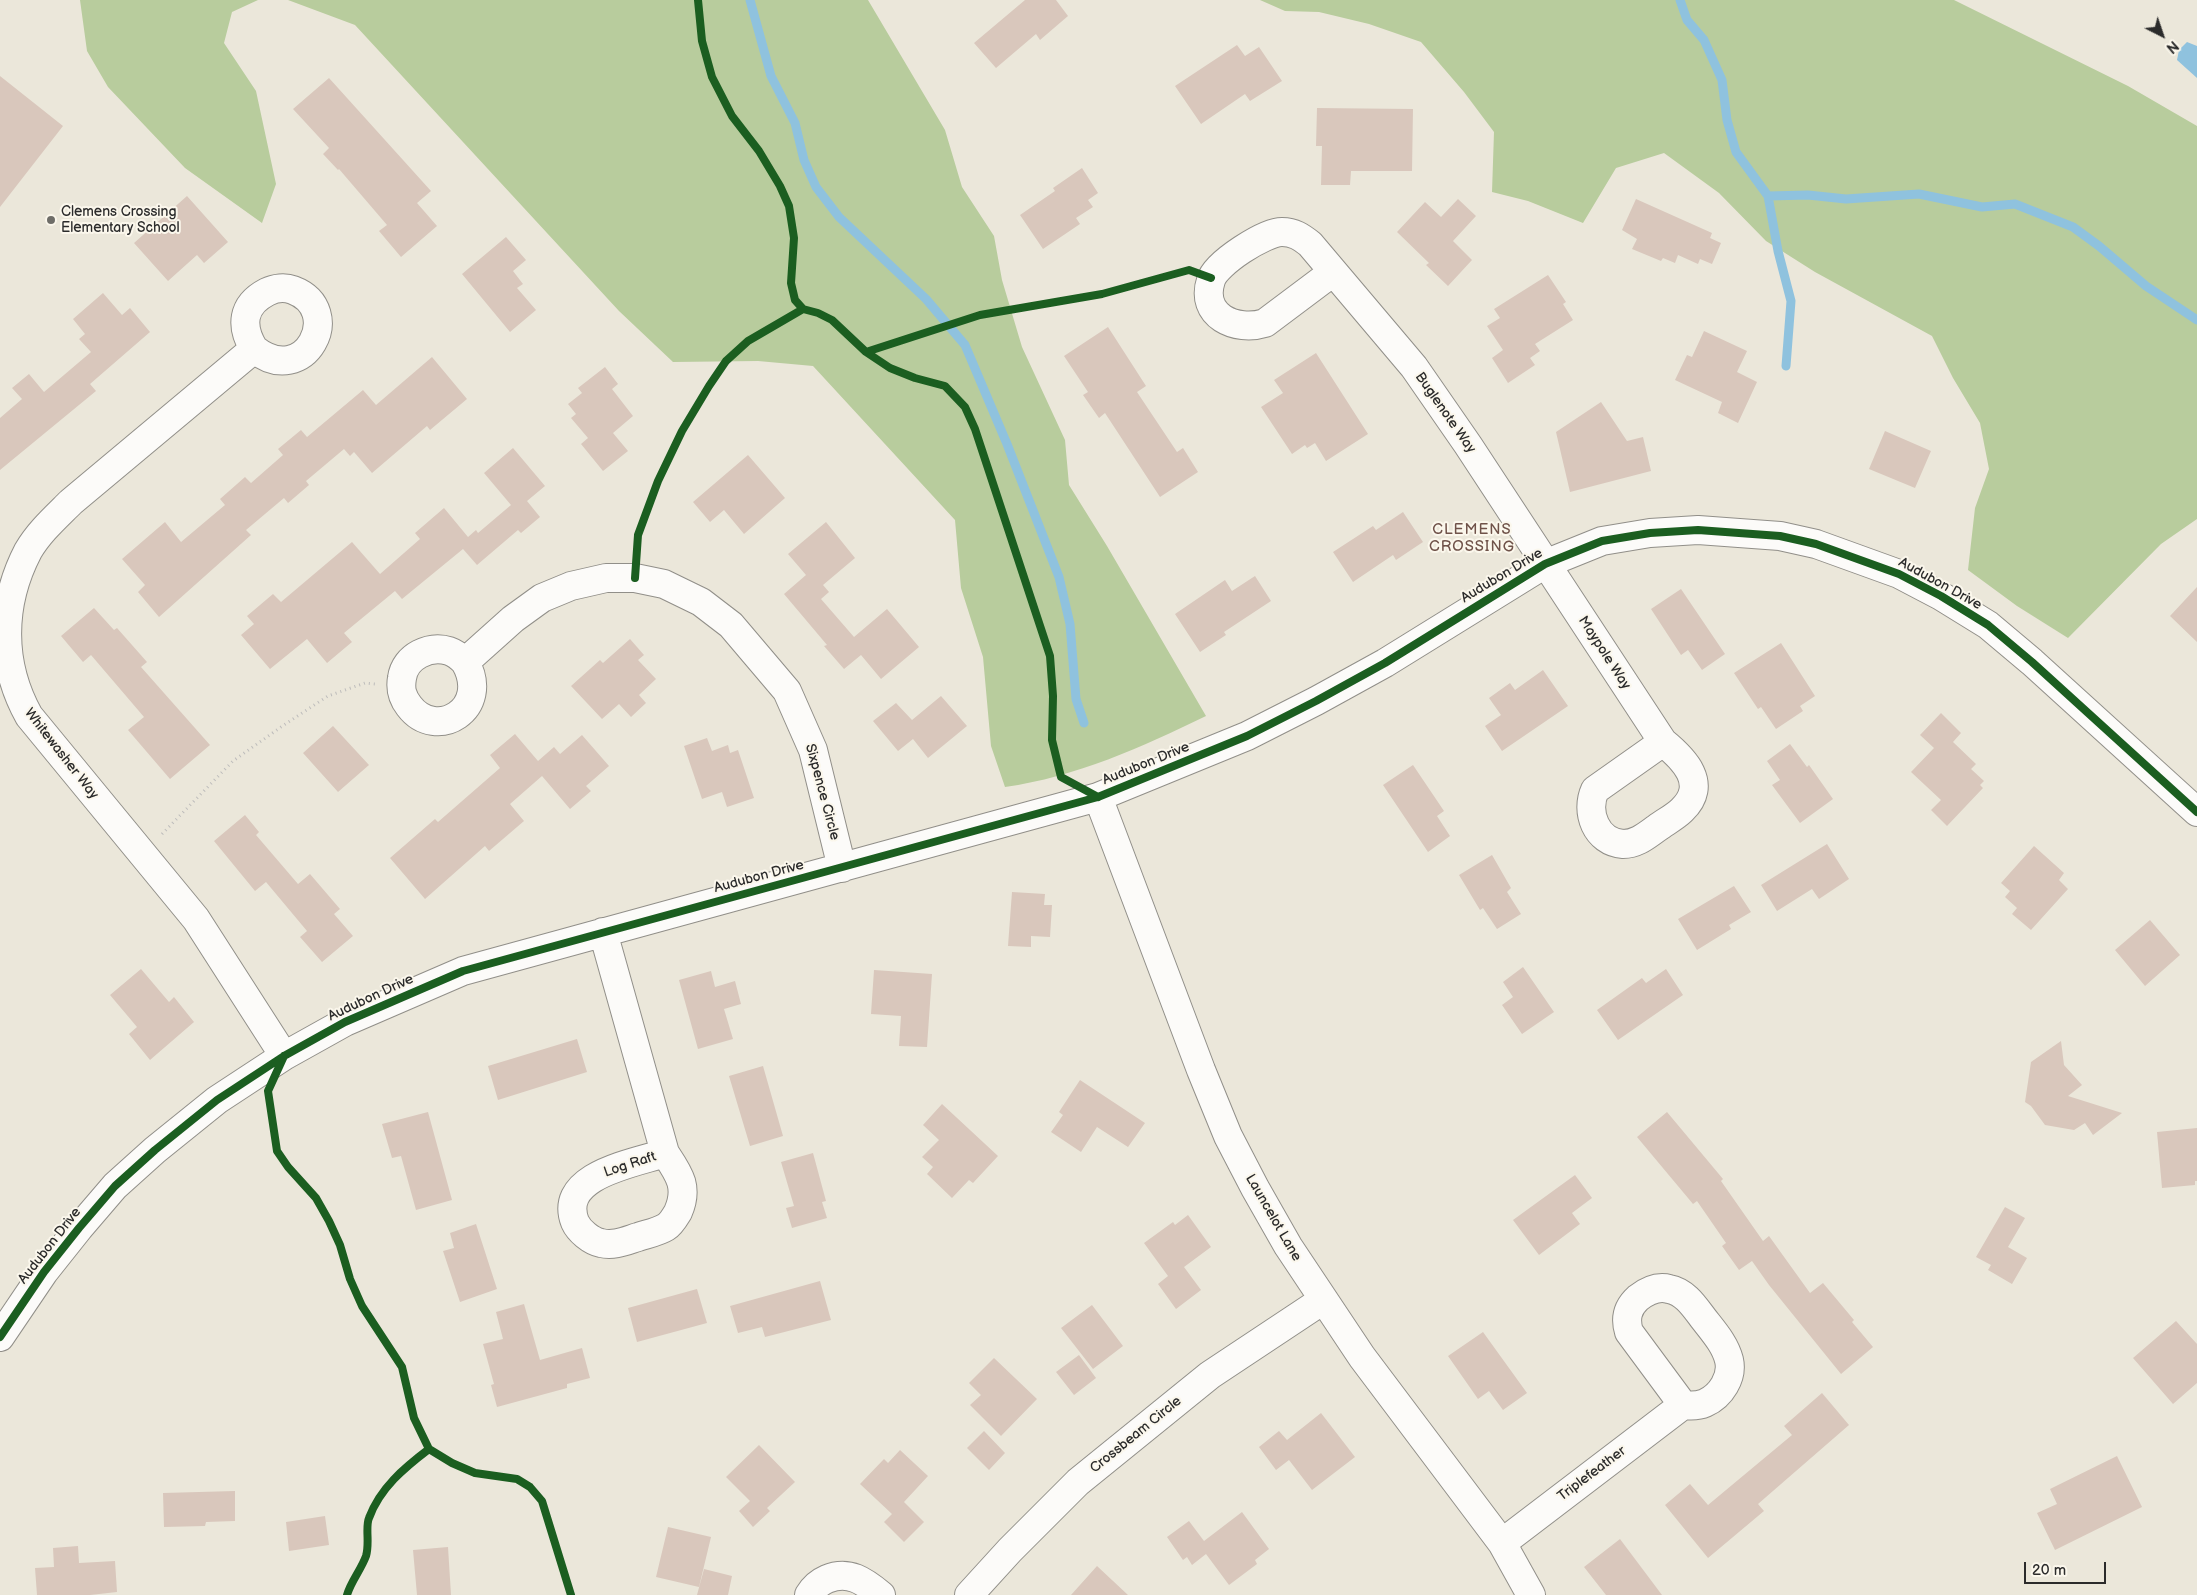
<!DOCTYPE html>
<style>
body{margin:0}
#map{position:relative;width:2197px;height:1595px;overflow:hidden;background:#ebe7da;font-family:"Balsamiq Sans",sans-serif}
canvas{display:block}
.north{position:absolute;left:2137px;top:10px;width:50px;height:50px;-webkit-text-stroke:4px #fbf7ec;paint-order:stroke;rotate:139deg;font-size:14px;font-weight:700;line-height:20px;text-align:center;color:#2b2b2b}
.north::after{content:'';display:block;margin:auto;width:18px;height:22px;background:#2b2b2b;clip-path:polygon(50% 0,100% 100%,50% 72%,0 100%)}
.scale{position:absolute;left:2024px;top:1562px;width:82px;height:22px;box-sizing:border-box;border:2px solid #2b2b2b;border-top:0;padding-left:6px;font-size:15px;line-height:18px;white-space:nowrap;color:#2b2b2b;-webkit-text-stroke:4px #fbf7ec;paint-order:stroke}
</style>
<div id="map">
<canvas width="2197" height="1595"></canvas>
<div class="north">N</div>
<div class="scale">20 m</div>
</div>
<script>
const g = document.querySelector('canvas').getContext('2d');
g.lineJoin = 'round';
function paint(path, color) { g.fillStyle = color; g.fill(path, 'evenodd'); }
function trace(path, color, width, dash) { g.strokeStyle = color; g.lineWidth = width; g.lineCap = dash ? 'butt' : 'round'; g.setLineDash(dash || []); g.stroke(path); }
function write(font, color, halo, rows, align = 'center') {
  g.font = font + ' "Balsamiq Sans",sans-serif'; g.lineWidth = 4; g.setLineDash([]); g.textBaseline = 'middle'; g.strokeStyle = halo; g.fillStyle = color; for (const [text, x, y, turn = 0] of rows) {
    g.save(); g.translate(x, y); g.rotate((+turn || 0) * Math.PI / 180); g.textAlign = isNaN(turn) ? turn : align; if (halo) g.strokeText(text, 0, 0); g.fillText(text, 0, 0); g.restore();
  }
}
paint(new Path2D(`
 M 80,0 L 258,0 L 232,12 L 224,43 L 256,91 L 276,184 L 262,223 L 185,168 L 108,87 L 87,51 Z
 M 288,0 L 868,0 L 945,130 L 962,187 L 994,236 L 1002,280 L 1022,347 L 1065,440 L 1069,485 L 1107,546 L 1206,716 C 1142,747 1076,777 1005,787 L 991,746 L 983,657 L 961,588 L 955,520 L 813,366 L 758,361 L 673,362 L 619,311 L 355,25 Z
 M 1260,0 L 1954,0 L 2128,86 L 2197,126 L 2197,519 L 2161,544 L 2068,638 L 2017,606 L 1968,570 L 1975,508 L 1989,469 L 1980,423 L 1953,378 L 1932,336 L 1815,272 L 1766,241 L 1719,193 L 1664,153 L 1616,168 L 1583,223 L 1528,201 L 1492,192 L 1494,132 L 1464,92 L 1421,42 L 1369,24 L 1319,12 L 1285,11 Z`), '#b8cc9d');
paint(new Path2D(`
 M 2187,42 L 2197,46 L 2197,78 L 2177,60 L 2179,50 Z`), '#8fc2de');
trace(new Path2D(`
 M 750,0 L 771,76 L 795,123 L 804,160 L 816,187 L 839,217 L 926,299 L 965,345 L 1007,444 L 1059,577 L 1070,624 L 1076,699 L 1084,723
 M 1680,0 L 1687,20 L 1704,40 L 1722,80 L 1727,120 L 1736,152 L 1768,196 L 1808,195 L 1846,199 L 1919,194 L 1982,207 L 2015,204 L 2073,227 L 2099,246 L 2146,286 L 2197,320
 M 1768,196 L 1778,251 L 1791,301 L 1786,366`), '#8fc2de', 9);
paint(new Path2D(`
 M 1025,0 L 1056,0 L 1068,16 L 1040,40 L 1036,34 L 996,68 L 974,43 Z
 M 1237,45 L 1245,56 L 1259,47 L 1282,81 L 1250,101 L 1245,94 L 1201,124 L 1175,86 Z
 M 0,76 L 63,126 L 0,207 Z
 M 329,78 L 431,191 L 417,203 L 437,226 L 401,257 L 379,231 L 387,225 L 339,169 L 338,170 L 323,154 L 329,148 L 293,109 Z
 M 1317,108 L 1413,109 L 1412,171 L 1351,171 L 1350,185 L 1321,185 L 1322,146 L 1316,146 Z
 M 1082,168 L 1098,193 L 1088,200 L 1093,207 L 1076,218 L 1080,224 L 1043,249 L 1020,215 L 1055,191 L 1053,188 Z
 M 187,196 L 228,242 L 204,263 L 197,255 L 168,281 L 134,243 Z
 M 1458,199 L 1476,216 L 1453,241 L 1472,260 L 1448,286 L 1426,265 L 1429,263 L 1397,232 L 1425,202 L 1441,217 Z
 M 1636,199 L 1712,233 L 1710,238 L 1721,243 L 1712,264 L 1700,259 L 1698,264 L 1678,255 L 1675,263 L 1663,258 L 1661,261 L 1632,249 L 1637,239 L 1622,230 Z
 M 506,237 L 526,260 L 513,271 L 523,284 L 517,288 L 536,310 L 510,332 L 462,274 Z
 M 1548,275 L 1566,302 L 1563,304 L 1573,320 L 1535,344 L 1540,351 L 1530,358 L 1535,365 L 1508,383 L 1492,358 L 1503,350 L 1487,326 L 1500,318 L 1494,309 Z
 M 103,293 L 122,315 L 130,308 L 150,332 L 90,384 L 96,391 L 0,470 L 0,418 L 22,399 L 12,388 L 29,374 L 44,392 L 91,352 L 79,339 L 85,334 L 73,319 Z
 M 1108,327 L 1146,386 L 1137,392 L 1177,452 L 1183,448 L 1198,472 L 1160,497 L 1105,413 L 1099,418 L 1083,395 L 1088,392 L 1064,356 Z
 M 1704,331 L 1747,351 L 1737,372 L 1757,382 L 1738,423 L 1718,413 L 1722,402 L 1675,380 L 1687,355 L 1692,357 Z
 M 1316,353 L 1368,434 L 1326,461 L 1315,443 L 1307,448 L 1305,445 L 1292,454 L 1261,407 L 1283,393 L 1274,380 Z
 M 432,357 L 467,399 L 430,430 L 427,426 L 372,473 L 354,452 L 350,456 L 344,449 L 306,481 L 309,485 L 288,503 L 284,498 L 246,530 L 251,535 L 159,617 L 138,592 L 145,585 L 122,559 L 165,522 L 181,542 L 225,505 L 220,499 L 245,477 L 251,483 L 283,455 L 278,449 L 301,430 L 307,437 L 363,390 L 376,405 Z
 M 605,367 L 618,384 L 612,389 L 633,416 L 613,433 L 628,451 L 603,471 L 581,444 L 588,438 L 571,418 L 576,414 L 568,404 L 582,393 L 578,388 Z
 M 1601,402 L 1627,441 L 1643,437 L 1651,471 L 1570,492 L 1556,432 Z
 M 1885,431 L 1931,451 L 1915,488 L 1869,469 Z
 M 513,448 L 545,486 L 527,501 L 540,517 L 521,533 L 518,530 L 477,565 L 463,549 L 402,599 L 395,591 L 344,633 L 352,642 L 327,663 L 307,639 L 270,669 L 241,635 L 254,624 L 247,616 L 273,594 L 281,602 L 352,542 L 380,574 L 420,539 L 415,533 L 444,508 L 468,537 L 476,530 L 478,533 L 511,505 L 484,473 Z
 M 748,455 L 785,498 L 744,534 L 724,510 L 710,522 L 693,502 Z
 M 1403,512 L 1423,542 L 1396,560 L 1393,555 L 1353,582 L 1333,552 L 1373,526 L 1376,530 Z
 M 826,522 L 855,558 L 823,585 L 829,592 L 821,599 L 854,637 L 887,609 L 919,647 L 881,679 L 861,655 L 844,669 L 824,646 L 827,645 L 784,594 L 806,575 L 788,554 Z
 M 1255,576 L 1271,601 L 1224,632 L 1226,635 L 1200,652 L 1175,614 L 1225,580 L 1232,591 Z
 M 2197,587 L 2197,642 L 2170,616 Z
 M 1681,589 L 1725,654 L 1702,670 L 1688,650 L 1681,655 L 1651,609 Z
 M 94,608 L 114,630 L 117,628 L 147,662 L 141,667 L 210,745 L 170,779 L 128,730 L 144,717 L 91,655 L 83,662 L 61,636 Z
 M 630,639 L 644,655 L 638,660 L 656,679 L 639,695 L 646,703 L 631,717 L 619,704 L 602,719 L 571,686 L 600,660 L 603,663 Z
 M 1781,643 L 1815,696 L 1800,706 L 1803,711 L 1776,729 L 1761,707 L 1758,709 L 1734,673 Z
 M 1543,670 L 1568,706 L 1502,751 L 1485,726 L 1501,715 L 1489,698 L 1510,683 L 1515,690 Z
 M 941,696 L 967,726 L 928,758 L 913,739 L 898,751 L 873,721 L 896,703 L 912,720 Z
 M 1941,713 L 1961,733 L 1953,742 L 1976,764 L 1971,769 L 1984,781 L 1980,785 L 1983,788 L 1947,826 L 1931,810 L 1941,800 L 1911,772 L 1934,748 L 1920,735 Z
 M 333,726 L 369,765 L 338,792 L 303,753 Z
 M 515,734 L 538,761 L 554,747 L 560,754 L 582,735 L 609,766 L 586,786 L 591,791 L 570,809 L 542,776 L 510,804 L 524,821 L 489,851 L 485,846 L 425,899 L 390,858 L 435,819 L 438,822 L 500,768 L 490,755 Z
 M 707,738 L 712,751 L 728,745 L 730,753 L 738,750 L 754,798 L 727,807 L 722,792 L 702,799 L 684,746 Z
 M 1790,744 L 1807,767 L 1809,765 L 1833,799 L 1800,823 L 1772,785 L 1780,780 L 1767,761 Z
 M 1413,765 L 1444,811 L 1437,816 L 1450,836 L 1428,852 L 1383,785 Z
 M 245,815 L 259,832 L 256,835 L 298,884 L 310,874 L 340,909 L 334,914 L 353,936 L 322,962 L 300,937 L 307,931 L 266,882 L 255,891 L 214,841 Z
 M 1827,844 L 1849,879 L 1819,899 L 1812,889 L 1777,911 L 1761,885 Z
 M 2034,846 L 2064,873 L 2059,880 L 2068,889 L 2031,930 L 2012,914 L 2017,908 L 2005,897 L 2010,891 L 2001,883 Z
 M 1492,855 L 1511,888 L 1507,892 L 1521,914 L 1497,929 L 1483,908 L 1480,910 L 1459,875 Z
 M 1734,886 L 1751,912 L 1729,925 L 1731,929 L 1697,950 L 1678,919 Z
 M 1012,892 L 1045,894 L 1044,905 L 1052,905 L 1050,937 L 1031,936 L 1031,947 L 1008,946 Z
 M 2150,920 L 2180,955 L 2145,986 L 2115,950 Z
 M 1523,967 L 1554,1012 L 1522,1034 L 1502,1005 L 1513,997 L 1503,982 Z
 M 141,969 L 169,1002 L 174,997 L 194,1022 L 150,1060 L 129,1034 L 137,1027 L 110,995 Z
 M 1666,969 L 1683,995 L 1618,1040 L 1597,1010 L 1642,978 L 1646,983 Z
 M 874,970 L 932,974 L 927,1047 L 899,1046 L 901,1016 L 871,1014 Z
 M 711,971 L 715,987 L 735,981 L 741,1004 L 724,1009 L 733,1039 L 698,1049 L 679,980 Z
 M 577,1039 L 587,1072 L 498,1100 L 488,1066 Z
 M 2061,1041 L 2064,1065 L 2082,1085 L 2068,1096 L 2122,1113 L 2093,1135 L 2085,1123 L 2074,1130 L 2045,1125 L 2031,1106 L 2025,1102 L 2031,1062 Z
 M 763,1066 L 783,1136 L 750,1146 L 729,1076 Z
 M 1080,1080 L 1145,1123 L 1128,1147 L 1097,1127 L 1081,1152 L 1051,1132 L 1063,1115 L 1059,1112 Z
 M 942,1104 L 998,1156 L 973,1183 L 969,1180 L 952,1198 L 927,1174 L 933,1167 L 922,1157 L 939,1140 L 923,1125 Z
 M 428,1112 L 452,1200 L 416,1210 L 401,1156 L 392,1158 L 382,1124 Z
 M 1667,1112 L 1723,1179 L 1721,1181 L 1763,1241 L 1769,1236 L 1810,1293 L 1823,1283 L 1854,1320 L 1852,1322 L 1873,1347 L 1841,1374 L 1769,1285 L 1752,1261 L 1739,1270 L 1722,1246 L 1726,1243 L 1697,1201 L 1693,1204 L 1637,1137 Z
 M 2197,1128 L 2197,1181 L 2195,1181 L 2195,1185 L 2162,1188 L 2157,1132 Z
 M 813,1153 L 826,1201 L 822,1202 L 827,1218 L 792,1228 L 786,1208 L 794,1206 L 781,1162 Z
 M 1575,1175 L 1592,1198 L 1572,1213 L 1580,1224 L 1539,1255 L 1513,1220 Z
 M 2005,1207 L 2025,1218 L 2008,1247 L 2027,1258 L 2012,1284 L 1988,1270 L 1991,1265 L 1976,1257 Z
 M 1188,1215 L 1211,1247 L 1184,1267 L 1201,1290 L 1176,1309 L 1158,1284 L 1168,1276 L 1144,1243 L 1173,1222 L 1175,1225 Z
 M 476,1224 L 497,1289 L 460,1302 L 443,1251 L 454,1248 L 450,1233 Z
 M 820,1281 L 831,1320 L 765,1337 L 762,1327 L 738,1333 L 730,1306 Z
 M 697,1289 L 707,1323 L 637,1342 L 628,1308 Z
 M 524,1304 L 540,1360 L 582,1348 L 590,1378 L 567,1384 L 567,1388 L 497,1407 L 491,1385 L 494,1384 L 483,1344 L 503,1339 L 496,1312 Z
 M 1092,1305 L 1123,1346 L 1093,1369 L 1061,1328 Z
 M 2176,1321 L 2197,1344 L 2197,1383 L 2173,1404 L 2133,1358 Z
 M 1483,1332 L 1527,1393 L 1503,1410 L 1489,1391 L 1478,1399 L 1448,1356 Z
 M 1079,1355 L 1096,1378 L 1074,1395 L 1056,1372 Z
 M 994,1358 L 1037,1399 L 1001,1436 L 970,1405 L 981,1395 L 969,1383 Z
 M 1822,1393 L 1849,1425 L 1758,1504 L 1764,1511 L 1708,1558 L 1665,1505 L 1690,1484 L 1708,1505 L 1792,1435 L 1784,1426 Z
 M 1321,1413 L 1355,1457 L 1312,1490 L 1289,1460 L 1276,1470 L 1259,1447 L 1279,1431 L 1287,1440 Z
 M 984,1431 L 1005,1453 L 989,1470 L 967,1448 Z
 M 759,1445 L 795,1482 L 767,1508 L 770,1511 L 753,1527 L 739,1511 L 750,1501 L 726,1477 Z
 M 900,1450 L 928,1476 L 904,1502 L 924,1522 L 904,1542 L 884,1522 L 892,1514 L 860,1484 L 884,1459 L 888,1463 Z
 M 2117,1456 L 2142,1507 L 2055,1550 L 2037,1513 L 2057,1504 L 2050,1489 Z
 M 235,1491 L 235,1521 L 206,1522 L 205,1526 L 164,1527 L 163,1493 Z
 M 1242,1512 L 1269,1549 L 1255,1560 L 1257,1564 L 1229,1585 L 1206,1554 L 1192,1565 L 1187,1557 L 1183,1560 L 1167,1537 L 1189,1521 L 1204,1541 Z
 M 325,1516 L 329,1545 L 289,1551 L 286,1522 Z
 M 668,1527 L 711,1537 L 699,1587 L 656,1577 Z
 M 1620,1539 L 1662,1595 L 1606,1595 L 1584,1567 Z
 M 78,1546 L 79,1563 L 115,1561 L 117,1592 L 90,1595 L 37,1595 L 35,1568 L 54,1567 L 53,1548 Z
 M 448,1547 L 451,1595 L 417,1595 L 413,1550 Z
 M 1097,1566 L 1128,1595 L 1071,1595 Z
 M 704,1569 L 732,1576 L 728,1595 L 697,1595 Z`), '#d9c7bc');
const minor = new Path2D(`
 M 1333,272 L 1265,323 C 1236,332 1199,316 1211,280 C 1216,263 1265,232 1282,232 C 1294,232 1301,237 1310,244 L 1414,367 L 1468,445 L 1663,742 C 1684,759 1709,784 1682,810 C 1675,817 1665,822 1657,828 C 1647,835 1637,844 1623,844 C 1596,842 1585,812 1595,790 L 1663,742
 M 254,349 C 240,326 242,305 267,292 C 275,288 285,287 293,290 C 346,310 305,390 254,349 L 71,502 C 56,517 39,532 28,551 C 0,605 0,664 29,716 L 196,919 L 284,1056
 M 465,662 C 492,709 436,742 409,706 C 402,697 400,689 402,678 C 405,656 430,645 449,651 C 455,653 461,658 465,662 L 513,619 L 542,598 L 571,586 L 606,578 L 635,578 L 664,584 L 701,602 L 731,625 L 787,691 L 813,750 L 842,868
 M 1098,797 L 1201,1070 L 1228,1136 L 1255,1188 L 1288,1246 L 1362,1357 L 1502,1543 L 1531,1595
 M 603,932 L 665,1153 C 679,1174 689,1187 678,1212 C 675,1217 671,1224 666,1227 C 658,1232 647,1234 638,1237 C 625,1241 614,1246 601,1243 C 591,1241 579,1231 575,1222 C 557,1175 635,1163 665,1153
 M 0,1337 L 44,1272 L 79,1228 L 115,1186 L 155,1150 L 217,1100 L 284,1056 L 345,1022 L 463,971 L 1098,797 L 1247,736 L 1316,701 L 1385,663 L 1545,564 L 1602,541 L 1650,533 L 1698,530 L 1780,536 L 1816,544 L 1899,574 L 1941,596 L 1988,625 L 2032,662 L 2197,812
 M 1502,1543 L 1683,1405 C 1690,1406 1698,1406 1705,1403 C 1721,1396 1733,1377 1729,1360 C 1725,1344 1713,1331 1703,1318 C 1694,1306 1685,1292 1669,1289 C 1658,1286 1647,1291 1638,1298 C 1627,1308 1625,1319 1629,1332 L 1683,1405
 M 809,1595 C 813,1588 820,1582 827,1579 C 849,1570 864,1581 881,1595
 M 969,1595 L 1010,1550 L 1078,1482 L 1210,1375 L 1323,1300`);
trace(minor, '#918f89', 30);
trace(new Path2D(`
 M 162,834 L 233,761 L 281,727 L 328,696 L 365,683 L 375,684
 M 269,1098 L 277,1151 L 288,1167 L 316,1198 L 329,1221 L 340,1245 L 350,1279 L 362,1306 L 402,1367 L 414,1418 L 429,1449 L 452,1463 L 475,1473 L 517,1479 L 530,1487 L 542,1501 L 571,1595
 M 347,1595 C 351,1581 361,1570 366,1556 C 370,1543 365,1527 369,1518 C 380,1488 404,1468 429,1449`), '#bdbcbb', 3, [1, 4]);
trace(minor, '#fcfbf9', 28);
trace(new Path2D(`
 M 698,0 L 702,41 L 712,77 L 732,116 L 759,151 L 780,186 L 789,206 L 794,238 L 791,283 L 795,300 L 803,309 L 818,313 L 832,320 L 866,352 L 890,368 L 915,378 L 945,386 L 965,407 L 975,429 L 1050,656 L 1053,696 L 1052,740 L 1061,777 L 1098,797
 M 866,352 L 980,315 L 1102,294 L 1189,270 L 1211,278
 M 635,578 L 638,535 L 658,481 L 682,431 L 709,386 L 726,361 L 748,341 L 803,309
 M 284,1056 L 268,1091 L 277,1151 L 288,1167 L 316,1198 L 329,1221 L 340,1245 L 350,1279 L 362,1306 L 402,1367 L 414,1418 L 429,1449 L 452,1463 L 475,1473 L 517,1479 L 530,1487 L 542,1501 L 571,1595
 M 0,1337 L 44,1272 L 79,1228 L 115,1186 L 155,1150 L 217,1100 L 284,1056 L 345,1022 L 463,971 L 1098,797 L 1247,736 L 1316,701 L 1385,663 L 1545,564 L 1602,541 L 1650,533 L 1698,530 L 1780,536 L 1816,544 L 1899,574 L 1941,596 L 1988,625 L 2032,662 L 2197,812
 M 347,1595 C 351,1581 361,1570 366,1556 C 370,1543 365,1527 369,1518 C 380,1488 404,1468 429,1449`), '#1b5e20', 8);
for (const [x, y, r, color] of [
 [51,220,5,"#6e6d68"]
]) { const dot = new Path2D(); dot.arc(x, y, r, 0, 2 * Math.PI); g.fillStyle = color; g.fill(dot); trace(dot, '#fbf7ec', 2); }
write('14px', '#2b2b2b', '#fbf7ec', [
 ["Clemens Crossing",61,212],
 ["Elementary School",61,228]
], 'left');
write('14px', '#2b2b2b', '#fbf7ec', [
 ["Buglenote Way",1445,413,55],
 ["Audubon Drive",1502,576,-31],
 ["Audubon Drive",1940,584,29],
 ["Maypole Way",1604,653,57],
 ["Whitewasher Way",61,754,52],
 ["Audubon Drive",1146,764,-22],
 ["Sixpence Circle",822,792,75],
 ["Audubon Drive",759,877,-15],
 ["Audubon Drive",371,998,-25],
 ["Log Raft",630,1165,-18],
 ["Launcelot Lane",1273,1218,60],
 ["Audubon Drive",50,1246,-52],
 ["Crossbeam Circle",1136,1435,-39],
 ["Triplefeather",1592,1474,-37]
]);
g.letterSpacing = '1px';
write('15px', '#6f5249', '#fbf7ec', [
 ["CLEMENS",1472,530],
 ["CROSSING",1472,547]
]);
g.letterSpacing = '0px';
</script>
